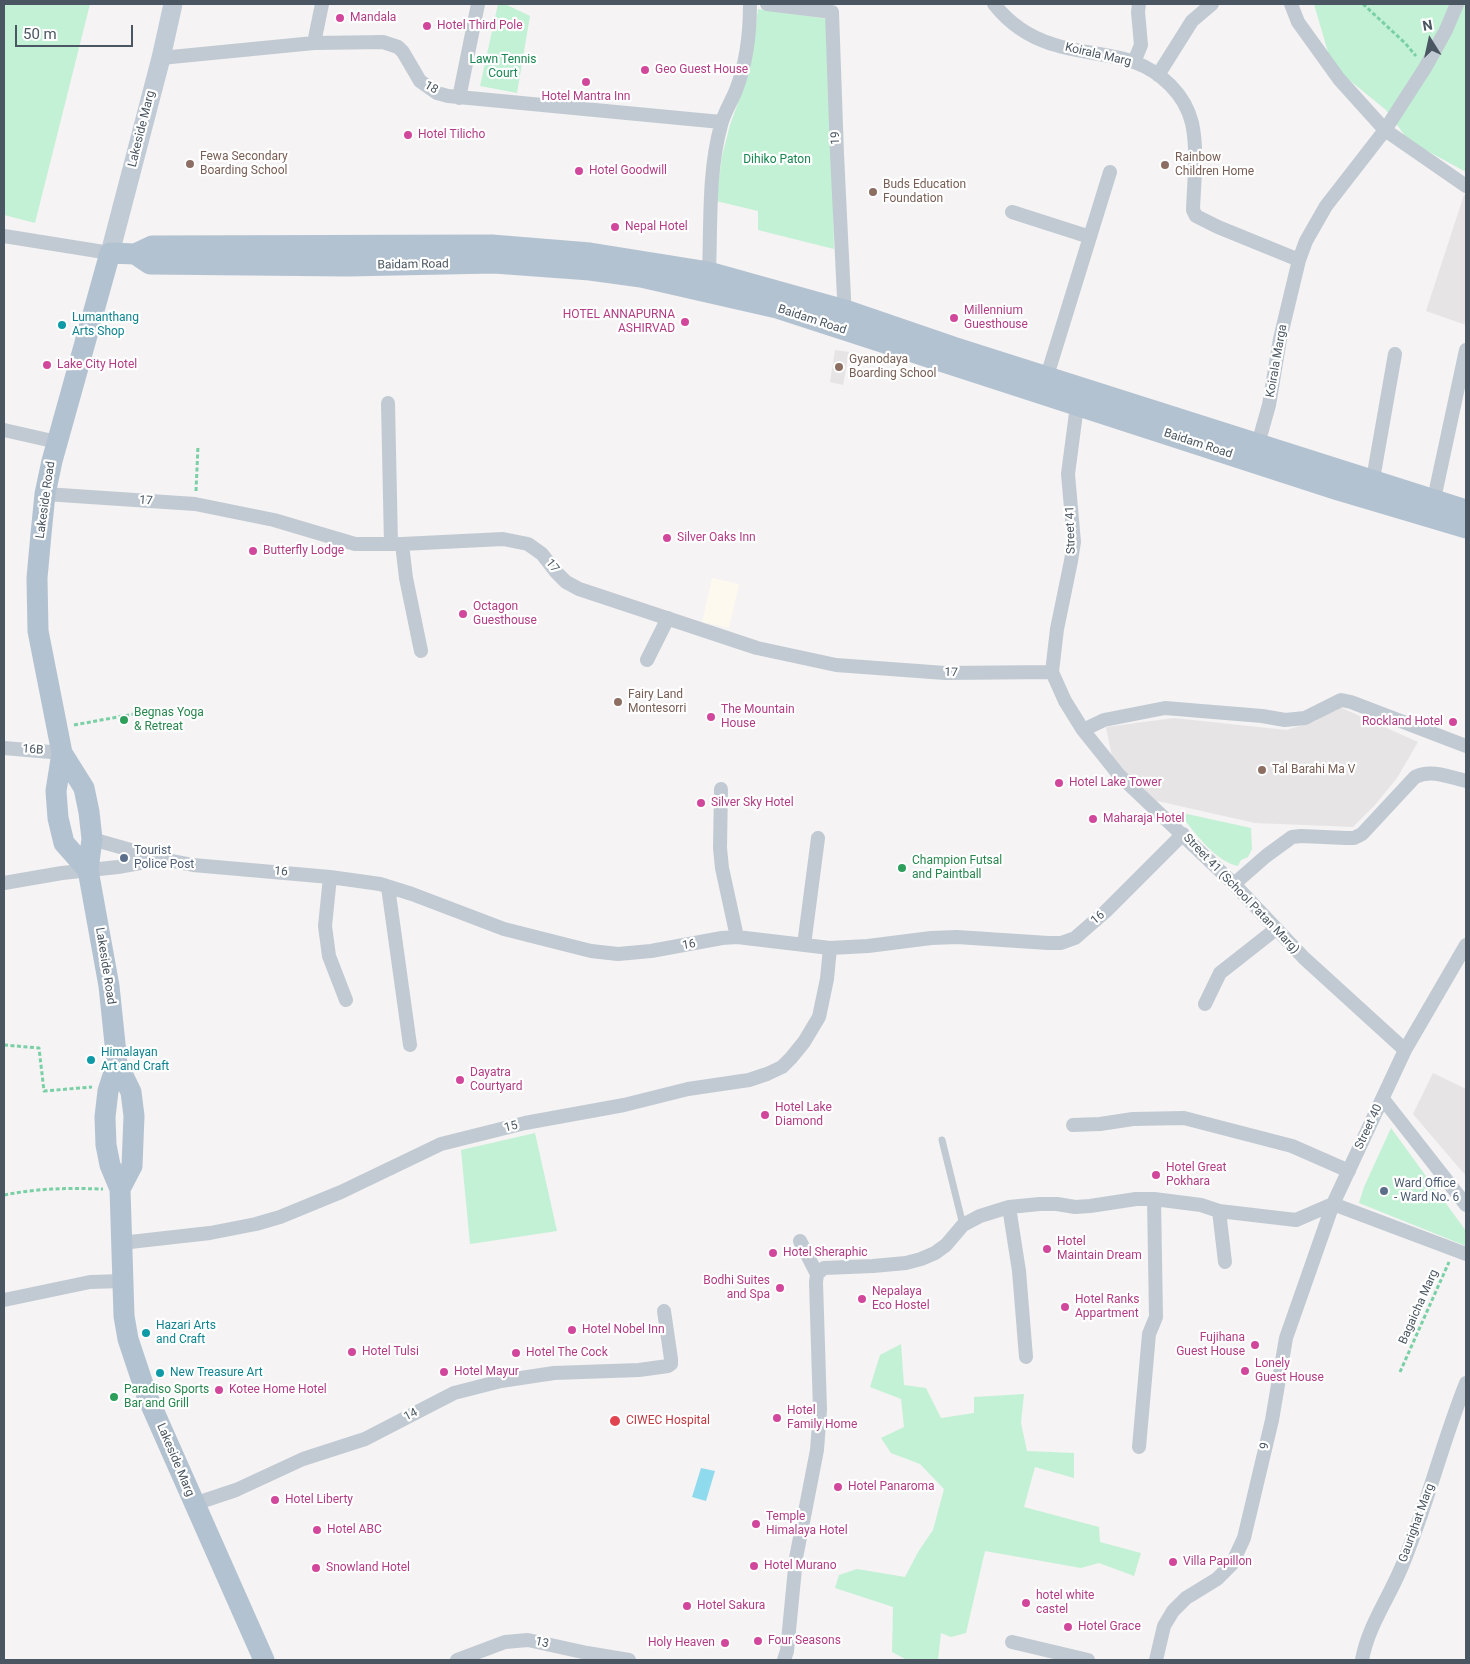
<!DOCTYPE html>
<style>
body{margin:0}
#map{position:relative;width:1470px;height:1664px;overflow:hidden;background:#f5f3f3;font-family:Roboto,sans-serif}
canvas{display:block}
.frame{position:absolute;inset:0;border:5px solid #4a5661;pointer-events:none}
.north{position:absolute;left:1405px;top:15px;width:50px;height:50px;-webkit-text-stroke:4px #fff;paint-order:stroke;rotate:350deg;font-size:14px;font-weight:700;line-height:20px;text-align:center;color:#4a5661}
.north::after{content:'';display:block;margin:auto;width:18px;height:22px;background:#4a5661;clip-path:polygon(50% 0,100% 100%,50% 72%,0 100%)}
.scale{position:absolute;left:15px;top:25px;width:118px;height:22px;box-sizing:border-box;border:2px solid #4a5661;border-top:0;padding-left:6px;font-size:15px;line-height:18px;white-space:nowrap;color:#4a5661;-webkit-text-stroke:4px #fff;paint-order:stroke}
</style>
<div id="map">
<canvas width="1470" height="1664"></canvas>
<div class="frame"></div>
<div class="north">N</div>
<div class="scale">50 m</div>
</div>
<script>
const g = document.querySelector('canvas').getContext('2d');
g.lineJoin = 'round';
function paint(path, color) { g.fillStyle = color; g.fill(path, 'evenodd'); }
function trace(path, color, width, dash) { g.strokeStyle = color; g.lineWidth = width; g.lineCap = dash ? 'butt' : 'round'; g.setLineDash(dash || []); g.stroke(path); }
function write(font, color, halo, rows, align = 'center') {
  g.font = font + ' Roboto,sans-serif'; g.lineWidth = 4.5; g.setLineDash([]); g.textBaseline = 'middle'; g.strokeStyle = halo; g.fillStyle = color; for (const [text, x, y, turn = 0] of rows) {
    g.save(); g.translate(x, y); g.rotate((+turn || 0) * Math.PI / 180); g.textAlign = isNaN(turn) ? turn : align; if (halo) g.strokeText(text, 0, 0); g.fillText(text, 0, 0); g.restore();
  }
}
paint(new Path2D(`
 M 712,578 L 739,584 L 729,628 L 702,622 Z`), '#fdf9ef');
paint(new Path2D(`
 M 1464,195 L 1466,195 L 1466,325 L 1426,311 Z
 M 835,350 L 849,352 L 843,385 L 830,382 Z
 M 1335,705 L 1418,742 L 1397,778 L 1374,806 L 1353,827 L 1255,823 L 1153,800 L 1113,761 L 1106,727 L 1174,718 L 1286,730 L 1316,721 Z
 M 1433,1073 L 1466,1089 L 1466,1176 L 1413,1114 Z`), '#e6e4e5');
paint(new Path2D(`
 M 4,4 L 90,4 L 35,223 L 4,215 Z
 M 498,4 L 505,4 L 530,16 L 517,93 L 480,86 Z
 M 1314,4 L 1466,4 L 1466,172 L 1409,141 L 1386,110 L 1332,66 Z
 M 758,9 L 829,19 L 834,249 L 758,230 L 758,211 L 716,201 L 722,156 L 730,125 L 750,70 Z
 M 1178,812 L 1251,828 L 1252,849 L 1248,857 L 1241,860 L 1238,866 C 1214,861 1193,830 1178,812 Z
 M 1391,1128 L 1466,1231 L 1466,1246 L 1359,1203 L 1364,1187 Z
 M 535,1133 L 557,1231 L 470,1244 L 461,1150 Z
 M 901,1344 L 904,1385 L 926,1388 L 941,1418 L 974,1413 L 974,1397 L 1024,1394 L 1021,1423 L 1027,1451 L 1074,1453 L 1074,1478 L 1035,1467 L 1024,1507 L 1099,1527 L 1100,1542 L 1141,1553 L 1134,1576 L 1099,1563 L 1081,1568 L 985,1551 L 966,1633 L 951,1637 L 941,1633 L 938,1660 L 907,1660 L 892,1652 L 893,1607 L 835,1588 L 839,1575 L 857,1569 L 905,1577 L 918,1552 L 933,1530 L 944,1489 L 920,1464 L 891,1453 L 881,1438 L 904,1427 L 901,1399 L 870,1387 L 880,1355 Z`), '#c3f1d5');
paint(new Path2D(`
 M 701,1468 L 715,1471 L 706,1501 L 692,1497 Z`), '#90daee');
trace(new Path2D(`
 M 1363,4 L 1405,43 L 1416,56
 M 196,491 L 198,446
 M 74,725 L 145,712
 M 4,1045 L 39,1048 L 44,1091 L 92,1087
 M 4,1195 C 40,1188 66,1188 103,1189
 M 1400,1372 L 1449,1262`), '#7ad0a6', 3, [4, 2.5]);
trace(new Path2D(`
 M 942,1140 L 963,1225`), '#c1cad2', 7);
trace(new Path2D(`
 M 767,4 L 832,12 L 837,154 L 845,318
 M 994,4 C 1009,23 1029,37 1052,44 C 1078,53 1108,53 1134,62 C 1161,72 1185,94 1192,123 C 1198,151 1194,181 1193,210 L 1196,216 L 1218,227 L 1299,260
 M 1291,4 L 1298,22 L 1339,79 L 1385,130 L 1466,186
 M 314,43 L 322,4
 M 161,58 L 314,43 L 383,42 L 398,47 L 403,52 L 420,81 L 437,93 L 448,96 L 721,122
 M 1134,62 L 1141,45 L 1138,12 L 1139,4
 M 1158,75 L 1192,21 L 1212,4
 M 459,98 L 478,4
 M 1012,212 L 1090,237
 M 4,236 L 110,253
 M 709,272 C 711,223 708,172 721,125 C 724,112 732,101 736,90 C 747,62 750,33 750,4
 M 1047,376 L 1110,172
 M 388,403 L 391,544
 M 4,430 L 57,442
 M 1256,451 L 1269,405 L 1280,339 L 1299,260 L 1306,241 L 1326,206 L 1385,130 L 1425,68 L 1446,30 L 1457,4
 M 1373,479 L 1395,354
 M 45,494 L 195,504 L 274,520 L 355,544 L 402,544 L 503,539 L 528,544 L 542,554 L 556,572 L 566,582 L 579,589 L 757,648 L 836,665 L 945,673 L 1052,672
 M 1434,499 L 1466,350
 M 402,544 L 406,578 L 421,651
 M 647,660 L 668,618
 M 1052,672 L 1065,701 L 1083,730 L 1119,775 L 1234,884 L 1304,958 L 1405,1050
 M 1052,672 L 1057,629 L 1071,561 L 1074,542 L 1068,474 L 1078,398
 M 1083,730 L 1104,720 L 1165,708 L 1262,716 L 1285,720 L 1305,718 L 1341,700 L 1351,702 L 1466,746
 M 4,748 L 62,753
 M 721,789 L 720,848 L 722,868 L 737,937
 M 92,839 L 159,858
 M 330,877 L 325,926 L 329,956 L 346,1000
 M 4,883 L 62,873 L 118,867 L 162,859 L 193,865 L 330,877 L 380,884 L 412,894 L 504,929 L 591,951 L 618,954 L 651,951 L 722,938 L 737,937 L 830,948 L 868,946 L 931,938 L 957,937 L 1048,943 L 1061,943 L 1075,938 L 1106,911 L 1183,834
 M 1234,884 L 1266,856 L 1292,837 L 1301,836 L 1346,838 L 1354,838 L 1362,834 L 1415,777 C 1431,769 1449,777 1466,781
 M 388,887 L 410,1045
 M 804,945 L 818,838
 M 1205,1004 L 1220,973 L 1276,929
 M 1383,1099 L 1466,1205
 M 1073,1125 L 1100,1124 L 1133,1119 L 1184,1118 L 1292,1146 L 1349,1171
 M 1009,1207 L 1019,1271 L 1026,1357
 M 1219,1211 L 1225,1262
 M 800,1241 L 817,1274
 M 121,1243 L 210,1233 L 256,1224 L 280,1217 L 341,1192 L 441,1144 L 525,1123 L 624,1105 L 688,1089 L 749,1080 L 767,1074 L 782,1067 L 791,1058 L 804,1042 L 819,1017 L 827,979 L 830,948
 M 4,1300 L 90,1282 L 123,1281
 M 1139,1447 L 1149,1334 L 1156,1317 L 1154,1199
 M 194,1504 L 236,1490 L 303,1459 L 365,1439 L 454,1393 L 501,1381 L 554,1373 L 639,1370 L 668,1366 L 671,1364 L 671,1359 L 664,1311
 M 1012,1642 L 1088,1660
 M 457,1660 L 505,1642 L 528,1640 L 587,1653 L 629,1660
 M 784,1660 L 787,1651 L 796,1558 L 817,1450 L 820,1410 L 816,1282 L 817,1274 L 824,1268 L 873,1266 L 906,1263 L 921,1259 L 935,1253 L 946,1245 L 963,1225 L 980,1216 L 1009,1207 L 1040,1204 L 1057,1204 L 1075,1207 L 1090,1206 L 1136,1199 L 1154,1199 L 1201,1205 L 1219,1211 L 1296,1220 L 1333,1204 L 1466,1254
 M 1156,1660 L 1164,1626 L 1173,1611 L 1186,1598 L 1217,1579 L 1232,1564 L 1244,1538 L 1272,1420 L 1286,1338 L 1333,1204 L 1405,1050 L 1466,945
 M 1362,1660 C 1368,1626 1389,1598 1402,1566 C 1427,1506 1442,1443 1466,1383`), '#c1cad2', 14);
trace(new Path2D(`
 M 110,253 L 161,58 L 173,4`), '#c1cbd6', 19);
trace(new Path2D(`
 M 135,254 L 150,264 L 347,266 L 494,263 L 590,270 L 641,277 L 777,308 L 1338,490 L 1466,528
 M 62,753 L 84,788 L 89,812 L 92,839 L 88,870 L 109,986 L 117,1063 L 108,1091 L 105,1117 L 106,1145 L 110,1165 L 120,1189 L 124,1316 L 128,1339 L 147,1396 L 264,1660
 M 88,870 L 64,843 L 58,818 L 56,791 L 62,753 L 38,631 L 37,578 L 41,534 L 45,494 L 52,461 L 110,253 L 135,254 L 152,246 L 492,245 L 590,253 L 709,272 L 845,310 L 953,347 L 1466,510
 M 117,1063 L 131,1092 L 134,1116 L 132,1166 L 120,1189`), '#b3c2d1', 21);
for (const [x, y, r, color] of [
 [340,18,5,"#d1479c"],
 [427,26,5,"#d1479c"],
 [645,70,5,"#d1479c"],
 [586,82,5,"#d1479c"],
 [408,135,5,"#d1479c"],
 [190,164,5,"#8d6e63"],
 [1165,165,5,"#8d6e63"],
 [579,171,5,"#d1479c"],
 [873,192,5,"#8d6e63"],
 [615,227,5,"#d1479c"],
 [954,318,5,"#d1479c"],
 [685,322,5,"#d1479c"],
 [62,325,5,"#0f9aa8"],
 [47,365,5,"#d1479c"],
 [839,367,5,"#8d6e63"],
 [667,538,5,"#d1479c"],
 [253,551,5,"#d1479c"],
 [463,614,5,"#d1479c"],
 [618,702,5,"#8d6e63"],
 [711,717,5,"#d1479c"],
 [124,720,5,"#2e9e5b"],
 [1453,722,5,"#d1479c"],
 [1262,770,5,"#8d6e63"],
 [1059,783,5,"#d1479c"],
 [701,803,5,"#d1479c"],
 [1093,819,5,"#d1479c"],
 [124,858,5,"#5c6f8a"],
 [902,868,5,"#2e9e5b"],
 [91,1060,5,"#0f9aa8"],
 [460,1080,5,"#d1479c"],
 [765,1115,5,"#d1479c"],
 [1156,1175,5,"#d1479c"],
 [1384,1191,5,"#5c6f8a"],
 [1047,1249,5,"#d1479c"],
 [773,1253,5,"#d1479c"],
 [780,1288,5,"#d1479c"],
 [862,1299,5,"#d1479c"],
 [1065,1307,5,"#d1479c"],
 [572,1330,5,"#d1479c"],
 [146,1333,5,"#0f9aa8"],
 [1255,1345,5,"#d1479c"],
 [352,1352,5,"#d1479c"],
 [516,1353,5,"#d1479c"],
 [1245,1371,5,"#d1479c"],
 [444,1372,5,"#d1479c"],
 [160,1373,5,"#0f9aa8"],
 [219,1390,5,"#d1479c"],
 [114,1397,5,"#2e9e5b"],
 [777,1418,5,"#d1479c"],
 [615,1421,6,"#e0444e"],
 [838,1487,5,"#d1479c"],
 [275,1500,5,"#d1479c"],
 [756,1524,5,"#d1479c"],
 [317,1530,5,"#d1479c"],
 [1173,1562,5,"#d1479c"],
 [754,1566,5,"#d1479c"],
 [316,1568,5,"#d1479c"],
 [1026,1603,5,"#d1479c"],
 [687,1606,5,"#d1479c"],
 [1068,1627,5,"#d1479c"],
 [758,1641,5,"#d1479c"],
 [725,1643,5,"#d1479c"]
]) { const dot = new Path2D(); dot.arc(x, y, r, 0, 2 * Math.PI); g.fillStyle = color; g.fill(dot); trace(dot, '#fff', 2); }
write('12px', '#b23c85', '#fff', [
 ["Mandala",350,18],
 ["Hotel Third Pole",437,26],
 ["Geo Guest House",655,70],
 ["Hotel Mantra Inn",586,97,"center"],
 ["Hotel Tilicho",418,135],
 ["Hotel Goodwill",589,171],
 ["Nepal Hotel",625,227],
 ["Millennium",964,311],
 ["Guesthouse",964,325],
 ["HOTEL ANNAPURNA",675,315,"right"],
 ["ASHIRVAD",675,329,"right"],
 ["Lake City Hotel",57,365],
 ["Silver Oaks Inn",677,538],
 ["Butterfly Lodge",263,551],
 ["Octagon",473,607],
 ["Guesthouse",473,621],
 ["The Mountain",721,710],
 ["House",721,724],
 ["Rockland Hotel",1443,722,"right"],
 ["Hotel Lake Tower",1069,783],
 ["Silver Sky Hotel",711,803],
 ["Maharaja Hotel",1103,819],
 ["Dayatra",470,1073],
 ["Courtyard",470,1087],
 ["Hotel Lake",775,1108],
 ["Diamond",775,1122],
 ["Hotel Great",1166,1168],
 ["Pokhara",1166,1182],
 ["Hotel",1057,1242],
 ["Maintain Dream",1057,1256],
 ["Hotel Sheraphic",783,1253],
 ["Bodhi Suites",770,1281,"right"],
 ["and Spa",770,1295,"right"],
 ["Nepalaya",872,1292],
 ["Eco Hostel",872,1306],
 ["Hotel Ranks",1075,1300],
 ["Appartment",1075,1314],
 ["Hotel Nobel Inn",582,1330],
 ["Fujihana",1245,1338,"right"],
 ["Guest House",1245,1352,"right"],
 ["Hotel Tulsi",362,1352],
 ["Hotel The Cock",526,1353],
 ["Lonely",1255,1364],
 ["Guest House",1255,1378],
 ["Hotel Mayur",454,1372],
 ["Kotee Home Hotel",229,1390],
 ["Hotel",787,1411],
 ["Family Home",787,1425],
 ["Hotel Panaroma",848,1487],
 ["Hotel Liberty",285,1500],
 ["Temple",766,1517],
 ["Himalaya Hotel",766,1531],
 ["Hotel ABC",327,1530],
 ["Villa Papillon",1183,1562],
 ["Hotel Murano",764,1566],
 ["Snowland Hotel",326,1568],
 ["hotel white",1036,1596],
 ["castel",1036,1610],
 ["Hotel Sakura",697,1606],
 ["Hotel Grace",1078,1627],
 ["Four Seasons",768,1641],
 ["Holy Heaven",715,1643,"right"]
], 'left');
write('12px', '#4a5661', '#fff', [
 ["Koirala Marg",1098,55,13],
 ["18",431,88,30],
 ["Lakeside Marg",142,129,-76],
 ["19",836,138,-91],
 ["Baidam Road",413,265,-1],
 ["Baidam Road",812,320,18],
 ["Koirala Marga",1277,361,-80],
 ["Baidam Road",1198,444,18],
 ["Lakeside Road",46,500,-82],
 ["17",146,501,4],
 ["Street 41",1071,530,-92],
 ["17",552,566,51],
 ["17",951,673,2],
 ["16B",33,750,4],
 ["16",281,872,5],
 ["Street 41 (School Patan Marg)",1241,894,46],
 ["16",1098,918,-40],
 ["16",689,945,-10],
 ["Lakeside Road",105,966,81],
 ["15",511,1127,-14],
 ["Street 40",1369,1127,-65],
 ["Bagaicha Marg",1419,1307,-66],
 ["14",411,1415,-27],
 ["9",1265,1446,-77],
 ["Lakeside Marg",175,1460,67],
 ["Gaurighat Marg",1417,1523,-70],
 ["13",542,1643,13]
]);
write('12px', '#17864f', '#fff', [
 ["Lawn Tennis",503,60],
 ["Court",503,74],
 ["Dihiko Paton",777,160]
]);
write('12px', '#785e54', '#fff', [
 ["Fewa Secondary",200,157],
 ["Boarding School",200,171],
 ["Rainbow",1175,158],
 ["Children Home",1175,172],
 ["Buds Education",883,185],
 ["Foundation",883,199],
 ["Gyanodaya",849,360],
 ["Boarding School",849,374],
 ["Fairy Land",628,695],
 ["Montesorri",628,709],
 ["Tal Barahi Ma V",1272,770]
], 'left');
write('12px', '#0d838f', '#fff', [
 ["Lumanthang",72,318],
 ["Arts Shop",72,332],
 ["Himalayan",101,1053],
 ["Art and Craft",101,1067],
 ["Hazari Arts",156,1326],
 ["and Craft",156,1340],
 ["New Treasure Art",170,1373]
], 'left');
write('12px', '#27864d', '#fff', [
 ["Begnas Yoga",134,713],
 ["& Retreat",134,727],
 ["Champion Futsal",912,861],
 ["and Paintball",912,875],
 ["Paradiso Sports",124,1390],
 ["Bar and Grill",124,1404]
], 'left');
write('12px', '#4e5e75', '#fff', [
 ["Tourist",134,851],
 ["Police Post",134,865],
 ["Ward Office",1394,1184],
 ["- Ward No. 6",1394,1198]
], 'left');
write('12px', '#be3a42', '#fff', [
 ["CIWEC Hospital",626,1421]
], 'left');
</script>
